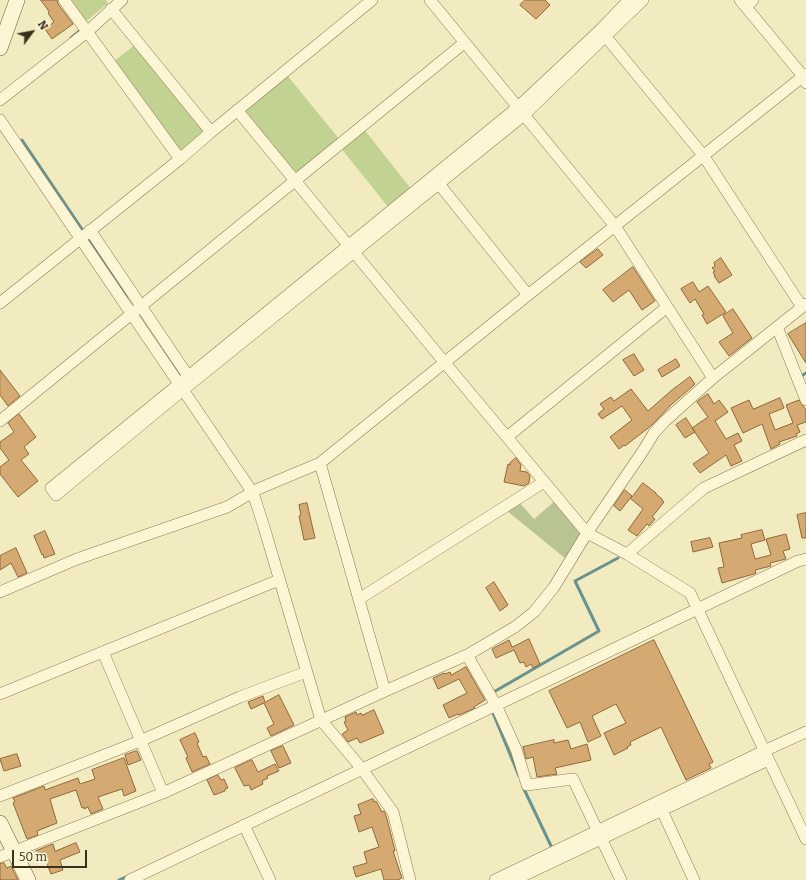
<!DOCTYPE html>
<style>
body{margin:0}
#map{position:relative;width:806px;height:880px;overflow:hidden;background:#f2ebc0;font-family:Bitter,serif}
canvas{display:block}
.north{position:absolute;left:12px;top:12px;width:40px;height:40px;-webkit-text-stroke:3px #f9f3d0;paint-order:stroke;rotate:58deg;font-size:11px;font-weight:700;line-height:16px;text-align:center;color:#3b301c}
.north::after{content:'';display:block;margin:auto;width:14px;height:18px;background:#3b301c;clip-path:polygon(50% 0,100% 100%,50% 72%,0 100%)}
.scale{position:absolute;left:12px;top:850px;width:75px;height:18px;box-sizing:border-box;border:2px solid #3b301c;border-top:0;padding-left:5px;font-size:12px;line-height:14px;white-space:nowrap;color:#3b301c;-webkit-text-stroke:3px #f9f3d0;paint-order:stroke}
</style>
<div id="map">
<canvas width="806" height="880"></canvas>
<div class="north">N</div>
<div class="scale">50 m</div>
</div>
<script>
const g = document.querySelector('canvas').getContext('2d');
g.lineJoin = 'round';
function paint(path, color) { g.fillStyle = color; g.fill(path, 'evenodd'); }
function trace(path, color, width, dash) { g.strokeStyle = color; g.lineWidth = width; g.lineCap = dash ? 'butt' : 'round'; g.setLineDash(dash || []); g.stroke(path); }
paint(new Path2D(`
 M 67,0 L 106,0 L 108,3 L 84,23 Z
 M 136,44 L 206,133 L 181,152 L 113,62 Z
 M 287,75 L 340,140 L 298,174 L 294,174 L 244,109 Z
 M 363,128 L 412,190 L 389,208 L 340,147 Z`), '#c1d293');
paint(new Path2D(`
 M 556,500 L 582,534 L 566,559 L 506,510 L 519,502 L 534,519 Z`), '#b8c593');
trace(new Path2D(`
 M 71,38 L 82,29
 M 22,140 L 127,296
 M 801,378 L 800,377 L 806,373
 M 492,693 L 599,631 L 575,581 L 618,558
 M 493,713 L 519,776
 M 523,787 L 552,848
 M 119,880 L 128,876`), '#69938f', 3);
const building = new Path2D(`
 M 41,0 L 57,0 L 58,4 L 73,24 L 52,39 L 45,29 L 54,22 L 48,13 L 49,12 Z
 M 525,0 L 545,0 L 550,5 L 536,19 L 520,5 Z
 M 598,249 L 603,255 L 586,268 L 580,262 Z
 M 721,258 L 732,275 L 719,283 L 714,276 L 715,276 L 713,272 L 715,271 L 712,268 L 715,266 L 714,263 Z
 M 633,267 L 655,301 L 642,310 L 629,290 L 613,302 L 603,290 Z
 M 693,282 L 699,292 L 708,286 L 726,312 L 707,324 L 702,315 L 704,314 L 695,299 L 690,303 L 681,289 Z
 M 733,309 L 752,338 L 729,356 L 719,342 L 733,333 L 723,316 Z
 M 806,323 L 806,363 L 788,334 Z
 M 634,354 L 644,370 L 634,376 L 623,360 Z
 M 676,359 L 680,366 L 662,377 L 658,370 Z
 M 0,370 L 20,396 L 8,406 L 0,395 Z
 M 690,377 L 695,384 L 671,405 L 652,425 L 625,446 L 624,445 L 619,449 L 610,437 L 632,420 L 622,406 L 602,419 L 598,414 L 604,409 L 600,404 L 611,397 L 614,401 L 631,389 L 648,411 L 672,390 Z
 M 708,394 L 714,404 L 719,400 L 728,412 L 715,421 L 726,439 L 738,433 L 742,441 L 734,445 L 742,461 L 731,466 L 726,455 L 700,473 L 693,464 L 709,453 L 692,428 L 708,417 L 697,402 Z
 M 780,398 L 784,408 L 769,414 L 775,430 L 793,423 L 786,405 L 799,400 L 806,410 L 806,422 L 797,425 L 800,432 L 796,434 L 797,436 L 779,442 L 780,444 L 771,449 L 762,424 L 743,433 L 731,408 L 749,400 L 753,409 Z
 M 19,414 L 36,437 L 24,447 L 29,454 L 21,460 L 38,481 L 18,497 L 0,474 L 0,467 L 9,460 L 0,448 L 0,442 L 14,432 L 8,423 Z
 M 686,418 L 695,432 L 685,438 L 676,425 Z
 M 516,458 L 521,465 L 520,471 L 527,472 L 530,476 L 529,483 L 524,486 L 504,482 L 508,464 L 510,465 L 510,463 Z
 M 643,483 L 656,493 L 656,494 L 662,499 L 662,500 L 664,502 L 652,517 L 655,519 L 649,526 L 647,524 L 637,536 L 628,530 L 643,509 L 631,499 Z
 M 625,490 L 632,496 L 620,511 L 614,506 Z
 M 307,503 L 315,538 L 304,540 L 299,516 L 301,515 L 299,505 Z
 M 806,513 L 806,538 L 802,538 L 797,515 Z
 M 762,530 L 765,540 L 751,544 L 755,559 L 771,555 L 766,539 L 786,534 L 790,549 L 783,551 L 786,559 L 770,563 L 771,566 L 755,570 L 756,573 L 754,574 L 722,583 L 718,568 L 724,567 L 719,543 L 742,538 L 741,535 Z
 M 45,531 L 55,554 L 44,558 L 43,554 L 42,555 L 34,536 Z
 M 710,538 L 713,547 L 693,552 L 691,542 Z
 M 16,548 L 27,573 L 18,577 L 11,563 L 0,570 L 0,556 Z
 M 494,582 L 508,605 L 500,611 L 486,588 Z
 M 529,639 L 540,664 L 533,668 L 531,664 L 526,667 L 524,662 L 520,663 L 514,650 L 496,658 L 492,649 L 509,640 L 512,647 Z
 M 654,640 L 713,762 L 709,764 L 711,768 L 686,780 L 661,727 L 630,742 L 631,745 L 627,747 L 628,748 L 614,755 L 604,733 L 626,723 L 616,704 L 592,716 L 601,736 L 588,742 L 580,722 L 567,728 L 549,691 Z
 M 466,667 L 485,700 L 474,707 L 475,708 L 459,715 L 458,714 L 449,718 L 443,705 L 467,693 L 459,679 L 438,689 L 433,678 L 444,673 L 445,674 L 450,672 L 451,675 Z
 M 279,695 L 294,725 L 271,736 L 267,728 L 274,724 L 264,703 L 251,709 L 248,702 L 263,696 L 265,702 Z
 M 374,710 L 384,733 L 360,743 L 357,738 L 348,742 L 342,734 L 348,730 L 344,722 L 346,721 L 345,717 L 356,712 L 357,715 L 361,713 L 362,715 Z
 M 195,733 L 199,742 L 197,743 L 203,757 L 206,756 L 210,764 L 192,772 L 186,758 L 188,757 L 180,740 Z
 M 554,740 L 554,743 L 568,740 L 571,749 L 587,744 L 591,760 L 555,768 L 557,774 L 537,777 L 533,757 L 526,759 L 523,747 Z
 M 283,746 L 291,763 L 279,768 L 271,751 Z
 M 137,751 L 141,760 L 128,765 L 125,755 Z
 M 17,754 L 21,766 L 4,771 L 0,759 Z
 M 124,758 L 136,791 L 124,796 L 122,789 L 98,797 L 103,809 L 91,814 L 88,807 L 84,809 L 84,807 L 82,808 L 76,790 L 50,799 L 57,823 L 37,831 L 38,835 L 27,839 L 13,803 L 15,802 L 13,798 L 44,786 L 45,790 L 78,778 L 80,784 L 95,779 L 92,770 Z
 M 252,760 L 258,772 L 275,764 L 279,771 L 267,776 L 268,778 L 262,781 L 263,784 L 251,790 L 249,785 L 244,786 L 235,768 Z
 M 218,775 L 221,780 L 224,779 L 228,788 L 225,789 L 225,791 L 214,795 L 207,780 Z
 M 373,799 L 374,802 L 376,801 L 382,812 L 384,811 L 385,813 L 387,819 L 395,851 L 393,851 L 402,878 L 397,880 L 384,880 L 381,869 L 356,877 L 353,867 L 367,863 L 364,852 L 379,847 L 372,827 L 359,832 L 354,816 L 361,814 L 358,805 Z
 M 76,843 L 80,852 L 60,860 L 63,870 L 51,874 L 45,859 L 39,861 L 35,851 L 53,844 L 55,851 Z
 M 4,863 L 7,868 L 11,866 L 18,880 L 0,880 L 0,864 Z`);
paint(building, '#d4aa72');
trace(building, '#8f6839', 1);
const street = new Path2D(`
 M 64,0 L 180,159
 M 430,0 L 615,226 L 713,378
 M 740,0 L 803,76 L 806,83
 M 746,7 L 753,0
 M 111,9 L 211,132
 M 606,37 L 703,155 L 802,307
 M 0,100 L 87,32 L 122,0
 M 237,110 L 445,363 L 587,533 L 627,554 L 690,593 L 806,839
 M 0,120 L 253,493 L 264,527 L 321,720 L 362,769 L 393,812 L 410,880
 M 439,184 L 528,295
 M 90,230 L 188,376
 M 0,303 L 180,159 L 211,132 L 372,0
 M 777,327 L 806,400
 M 179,384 L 51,488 L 56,495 L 183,390 L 524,115 L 643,0
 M 179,384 L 518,107 L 598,32 L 629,0
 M 0,421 L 464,43
 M 507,437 L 667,307
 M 320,463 L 385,691
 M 627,554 L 704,488 L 806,440
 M 0,592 L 77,559 L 227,507 L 258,489 L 320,463 L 528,295 L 806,74
 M 359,599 L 544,482
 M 103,652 L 163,793
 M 467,655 L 496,705 L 516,749 L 527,785 L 573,779 L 621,880
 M 0,694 L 279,580
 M 0,796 L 140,741 L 240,697 L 306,672
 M 659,804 L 694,880
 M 244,825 L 270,880
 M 0,857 L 163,793 L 385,691 L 469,654 L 515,627 L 534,612 L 554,587 L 587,533 L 643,451 L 654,433 L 665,421 L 713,378 L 806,304
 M 130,880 L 798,561 L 806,559
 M 495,880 L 764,751 L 806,732
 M 514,880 L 768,760`);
const secondary = new Path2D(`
 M 0,48 L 17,0
 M 0,823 L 28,880`);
trace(street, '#8d7c56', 12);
trace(secondary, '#6f5c39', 16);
trace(street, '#fcf6d4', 11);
trace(secondary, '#fcf6d4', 15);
</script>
